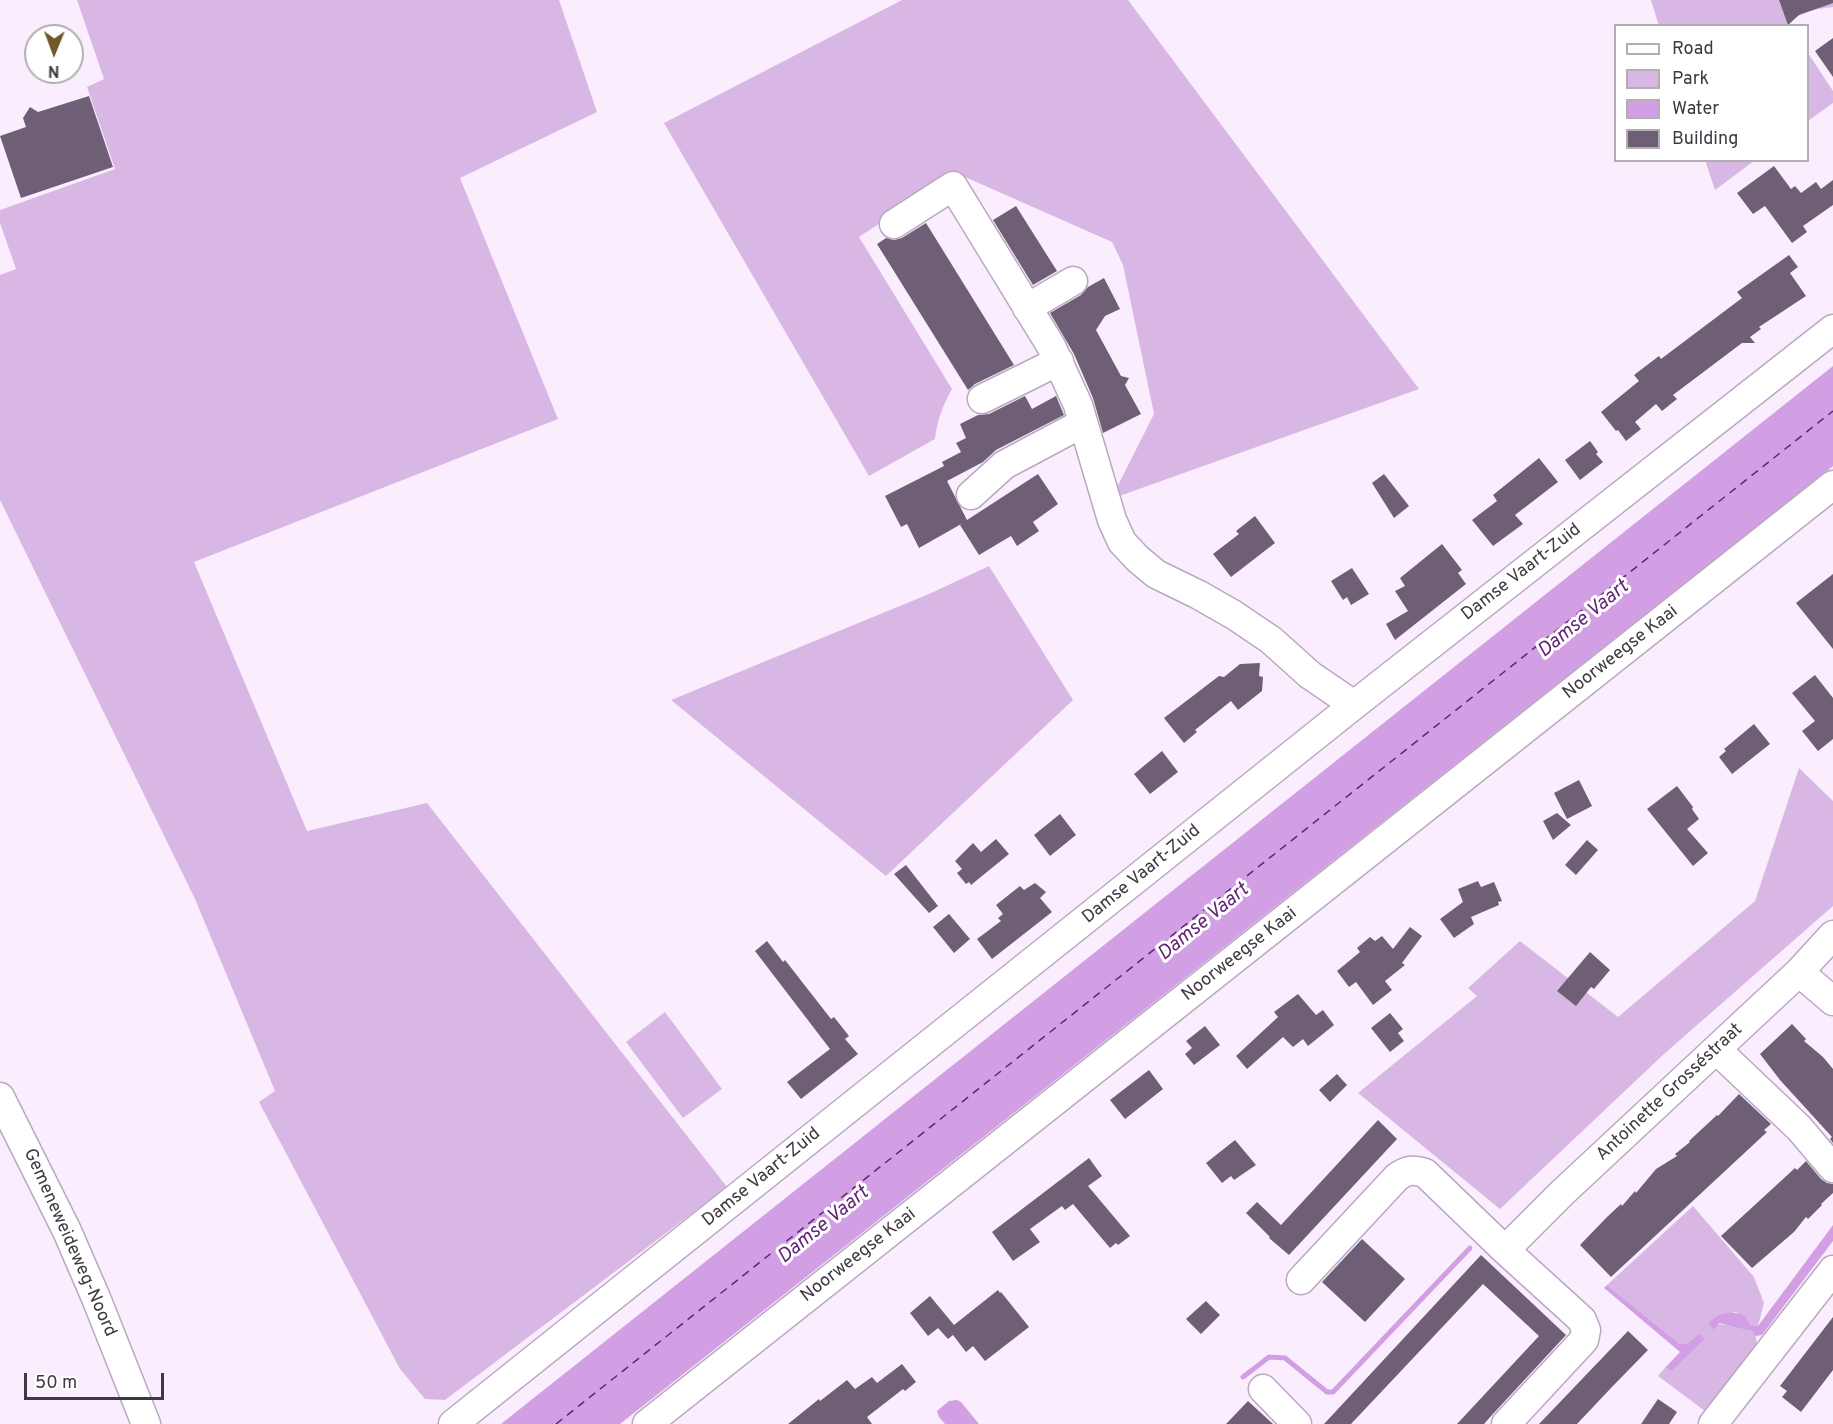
<!DOCTYPE html>
<meta charset="utf-8">
<style>
body{margin:0}
#map{position:relative;width:1833px;height:1424px;overflow:hidden;background:#faeefe;font-family:Overpass,sans-serif}
canvas{display:block}
.legend{position:absolute;left:1614px;top:24px;width:195px;height:138px;box-sizing:border-box;background:#fff;border:2px solid #b2afb3;margin:0;padding:8px 10px;list-style:none;font-size:18px;color:#3f3741}
.legend li{display:flex;align-items:center;gap:12px;height:30px}
.legend b{width:30px;border:2px solid #b2afb3}
.north{position:absolute;left:24px;top:24px;width:60px;height:60px;box-sizing:border-box;background:#fff;border:2px solid #b2afb3;border-radius:50%;rotate:181deg;font-size:16px;font-weight:700;line-height:24px;text-align:center;color:#3f3741}
.north::after{content:'';display:block;margin:auto;width:21px;height:27px;background:#6e5a29;clip-path:polygon(50% 0,100% 100%,50% 72%,0 100%)}
.scale{position:absolute;left:24px;top:1373px;width:140px;height:27px;box-sizing:border-box;border:3px solid #3f3741;border-top:0;padding-left:8px;font-size:18px;line-height:21px;white-space:nowrap;color:#3f3741;-webkit-text-stroke:4px #fff;paint-order:stroke}
</style>
<div id="map">
<canvas width="1833" height="1424"></canvas>
<ul class="legend">
<li><b style="height:8px;background:#fff"></b>Road</li>
<li><b style="height:16px;background:#d9b7e5"></b>Park</li>
<li><b style="height:16px;background:#d29fe4"></b>Water</li>
<li><b style="height:16px;background:#6f5f76"></b>Building</li>
</ul>
<div class="north">N</div>
<div class="scale">50 m</div>
</div>
<script>
const g = document.querySelector('canvas').getContext('2d');
g.lineJoin = 'round';
function paint(path, color) { g.fillStyle = color; g.fill(path, 'evenodd'); }
function trace(path, color, width, dash) { g.strokeStyle = color; g.lineWidth = width; g.lineCap = dash ? 'butt' : 'round'; g.setLineDash(dash || []); g.stroke(path); }
function write(font, color, halo, rows, align = 'center') {
  g.font = font + ' Overpass,sans-serif'; g.lineWidth = 6; g.setLineDash([]); g.textBaseline = 'middle'; g.strokeStyle = halo; g.fillStyle = color; for (const [text, x, y, turn = 0] of rows) {
    g.save(); g.translate(x, y); g.rotate((+turn || 0) * Math.PI / 180); g.textAlign = isNaN(turn) ? turn : align; if (halo) g.strokeText(text, 0, 0); g.fillText(text, 0, 0); g.restore();
  }
}
paint(new Path2D(`
 M 77,0 L 559,0 L 597,112 L 460,178 L 558,419 L 194,562 L 307,831 L 427,803 L 727,1187 L 445,1400 L 425,1399 L 400,1369 L 259,1102 L 275,1091 L 195,899 L 0,500 L 0,275 L 16,269 L 0,223 L 0,210 L 115,169 L 87,87 L 104,79 Z
 M 902,0 L 1128,0 L 1419,389 L 1111,499 L 1154,414 L 1123,265 L 1112,242 L 956,173 L 859,237 L 952,389 C 943,405 937,421 935,439 L 869,476 L 664,123 Z
 M 1651,0 L 1833,0 L 1833,7 C 1816,9 1798,11 1789,25 L 1659,26 Z
 M 1808,53 L 1833,91 L 1833,103 L 1808,121 Z
 M 1705,160 L 1754,160 L 1754,161 L 1715,190 Z
 M 989,566 L 1073,700 L 886,876 L 671,700 L 929,594 Z
 M 1799,768 L 1833,801 L 1833,906 L 1664,1054 L 1500,1209 L 1358,1093 L 1477,996 L 1468,988 L 1520,941 L 1618,1017 L 1755,901 Z
 M 665,1012 L 722,1089 L 683,1118 L 626,1042 Z
 M 1693,1206 L 1754,1277 L 1764,1303 L 1758,1326 L 1750,1325 L 1736,1312 C 1723,1312 1718,1315 1708,1323 C 1717,1324 1747,1326 1754,1333 C 1757,1338 1757,1346 1758,1352 L 1709,1414 L 1658,1376 L 1665,1368 L 1672,1371 L 1705,1339 L 1687,1344 L 1680,1344 L 1607,1285 Z`), '#d9b7e5');
paint(new Path2D(`
 M 1833,366 L 1833,466 L 620,1424 L 501,1424 Z
 M 1833,1225 L 1833,1241 L 1762,1335 L 1755,1336 L 1752,1331 L 1719,1323 L 1714,1330 L 1708,1323 C 1720,1312 1729,1309 1745,1316 L 1750,1325 L 1758,1326 Z
 M 1607,1285 L 1680,1344 L 1687,1344 L 1699,1334 L 1705,1339 L 1672,1371 L 1665,1368 L 1680,1352 L 1604,1288 Z
 M 957,1400 L 961,1402 L 979,1424 L 945,1424 L 939,1417 L 937,1411 L 949,1401 Z`), '#d29fe4');
trace(new Path2D(`
 M 1243,1377 L 1269,1357 L 1285,1358 L 1327,1392 L 1333,1392 L 1470,1248`), '#d29fe4', 5);
trace(new Path2D(`
 M 556,1424 L 1833,411`), '#622575', 1.5, [8, 6]);
paint(new Path2D(`
 M 1779,0 L 1833,0 L 1833,3 L 1799,15 L 1788,25 Z
 M 1833,38 L 1833,77 L 1815,51 Z
 M 89,96 L 113,167 L 21,198 L 0,136 L 26,127 L 23,118 L 30,107 L 38,112 Z
 M 1774,166 L 1791,189 L 1795,186 L 1801,193 L 1816,182 L 1821,189 L 1833,180 L 1833,205 L 1803,226 L 1807,232 L 1792,243 L 1765,206 L 1753,214 L 1737,193 Z
 M 1016,206 L 1057,271 L 1033,285 L 993,220 Z
 M 926,223 L 1014,365 L 975,384 L 968,390 L 877,244 L 886,238 L 894,240 L 902,238 Z
 M 1789,255 L 1798,267 L 1790,273 L 1806,296 L 1759,327 L 1761,329 L 1750,337 L 1755,343 L 1742,343 L 1673,395 L 1677,399 L 1662,411 L 1656,404 L 1635,422 L 1641,429 L 1626,441 L 1618,430 L 1616,431 L 1601,412 L 1639,381 L 1634,375 L 1659,356 L 1661,359 L 1742,298 L 1737,292 Z
 M 1104,278 L 1120,309 L 1105,316 L 1096,330 L 1121,376 L 1129,378 L 1125,385 L 1141,414 L 1103,433 L 1093,398 L 1074,354 L 1050,313 L 1081,295 L 1088,287 Z
 M 1025,396 L 1032,409 L 1056,396 L 1064,415 L 996,450 L 983,462 L 947,481 L 967,520 L 1038,474 L 1058,504 L 1033,522 L 1039,531 L 1017,546 L 1011,536 L 979,555 L 960,525 L 963,523 L 919,548 L 907,524 L 901,527 L 885,496 L 944,466 L 942,462 L 961,452 L 956,443 L 966,438 L 960,424 L 978,415 L 989,414 Z
 M 1590,441 L 1598,452 L 1596,454 L 1603,462 L 1580,480 L 1565,460 Z
 M 1539,458 L 1558,482 L 1515,515 L 1523,524 L 1493,546 L 1472,520 L 1497,501 L 1493,495 Z
 M 1384,474 L 1409,506 L 1394,518 L 1372,483 Z
 M 1255,516 L 1275,543 L 1231,577 L 1213,554 L 1239,534 L 1236,531 Z
 M 1442,544 L 1462,570 L 1458,573 L 1466,584 L 1395,640 L 1386,624 L 1408,611 L 1395,591 L 1405,586 L 1400,578 Z
 M 1352,568 L 1369,594 L 1351,605 L 1347,597 L 1343,600 L 1331,581 Z
 M 1833,574 L 1833,649 L 1796,603 Z
 M 1260,663 L 1259,676 L 1263,677 L 1262,691 L 1238,710 L 1231,701 L 1195,730 L 1197,732 L 1184,743 L 1164,718 L 1219,676 L 1224,677 L 1240,664 Z
 M 1815,675 L 1833,698 L 1833,739 L 1818,751 L 1802,731 L 1815,721 L 1792,693 Z
 M 1754,724 L 1770,744 L 1732,774 L 1719,757 L 1726,751 L 1724,749 Z
 M 1162,751 L 1178,772 L 1150,794 L 1134,774 Z
 M 1579,780 L 1592,806 L 1567,819 L 1554,793 Z
 M 1677,786 L 1693,807 L 1692,809 L 1699,819 L 1687,829 L 1708,853 L 1693,866 L 1647,809 Z
 M 1557,813 L 1571,825 L 1553,840 L 1543,821 Z
 M 1060,814 L 1076,835 L 1050,856 L 1034,835 Z
 M 996,839 L 1009,854 L 971,885 L 969,882 L 966,884 L 957,873 L 962,869 L 955,861 L 973,843 L 981,852 Z
 M 1587,840 L 1598,850 L 1576,875 L 1565,865 Z
 M 906,865 L 938,906 L 929,913 L 894,874 Z
 M 1478,881 L 1481,887 L 1494,882 L 1502,901 L 1498,902 L 1499,905 L 1471,917 L 1474,924 L 1454,938 L 1440,919 L 1463,902 L 1458,889 Z
 M 1035,883 L 1046,892 L 1040,898 L 1052,912 L 992,959 L 977,939 L 1001,921 L 998,918 L 1003,914 L 996,905 L 1020,886 L 1024,890 Z
 M 949,914 L 970,939 L 954,953 L 933,927 Z
 M 1410,927 L 1422,936 L 1402,963 L 1405,965 L 1385,981 L 1392,990 L 1373,1005 L 1356,982 L 1349,987 L 1337,971 L 1360,952 L 1357,948 L 1370,937 L 1375,941 L 1382,936 L 1393,949 Z
 M 767,941 L 783,962 L 785,960 L 831,1019 L 834,1017 L 849,1036 L 845,1039 L 858,1054 L 801,1099 L 787,1082 L 830,1049 L 755,951 Z
 M 1590,952 L 1610,970 L 1594,989 L 1591,987 L 1576,1006 L 1557,991 Z
 M 1298,994 L 1316,1015 L 1323,1010 L 1334,1025 L 1308,1046 L 1303,1039 L 1293,1047 L 1283,1037 L 1247,1069 L 1236,1056 L 1278,1017 L 1274,1012 Z
 M 1390,1013 L 1403,1029 L 1398,1033 L 1404,1041 L 1390,1052 L 1371,1028 Z
 M 1792,1024 L 1806,1039 L 1804,1041 L 1823,1057 L 1833,1069 L 1833,1143 L 1830,1139 L 1832,1137 L 1780,1080 L 1760,1054 Z
 M 1205,1026 L 1220,1045 L 1194,1065 L 1185,1054 L 1192,1048 L 1186,1041 Z
 M 1149,1070 L 1163,1089 L 1125,1119 L 1110,1100 Z
 M 1337,1074 L 1347,1085 L 1330,1102 L 1319,1090 Z
 M 1739,1094 L 1771,1124 L 1764,1130 L 1767,1132 L 1611,1277 L 1580,1245 L 1607,1217 L 1621,1204 L 1622,1206 L 1635,1191 L 1636,1193 L 1656,1169 L 1677,1156 L 1675,1154 L 1690,1142 L 1689,1141 L 1717,1115 L 1718,1116 Z
 M 1378,1120 L 1397,1139 L 1289,1255 L 1269,1238 L 1270,1237 L 1246,1213 L 1257,1202 L 1281,1225 Z
 M 1235,1140 L 1256,1165 L 1234,1180 L 1231,1176 L 1222,1183 L 1206,1163 Z
 M 1089,1158 L 1102,1176 L 1088,1186 L 1130,1236 L 1118,1245 L 1116,1243 L 1110,1248 L 1073,1204 L 1065,1210 L 1062,1206 L 1030,1229 L 1040,1242 L 1013,1261 L 992,1232 Z
 M 1806,1161 L 1821,1179 L 1827,1183 L 1833,1184 L 1833,1193 L 1821,1204 L 1822,1205 L 1808,1219 L 1806,1217 L 1794,1232 L 1752,1268 L 1721,1236 L 1795,1168 L 1797,1170 Z
 M 1362,1239 L 1405,1279 L 1365,1322 L 1322,1282 Z
 M 1481,1255 L 1566,1335 L 1492,1415 L 1484,1424 L 1457,1424 L 1539,1336 L 1483,1284 L 1351,1424 L 1324,1424 Z
 M 998,1290 L 1000,1293 L 1001,1292 L 1029,1327 L 985,1361 L 973,1346 L 966,1352 L 953,1335 L 948,1339 L 938,1328 L 928,1336 L 910,1313 L 930,1296 L 954,1325 Z
 M 1206,1301 L 1220,1315 L 1201,1334 L 1186,1319 Z
 M 1833,1317 L 1833,1370 L 1801,1412 L 1782,1397 L 1787,1391 L 1780,1386 Z
 M 1628,1331 L 1648,1350 L 1611,1388 L 1577,1424 L 1539,1424 Z
 M 902,1364 L 916,1382 L 905,1391 L 903,1389 L 867,1417 L 872,1424 L 788,1424 L 819,1399 L 820,1401 L 847,1380 L 855,1389 L 872,1377 L 877,1383 Z
 M 1658,1399 L 1677,1412 L 1669,1424 L 1641,1424 Z
 M 1248,1401 L 1273,1424 L 1226,1424 Z`), '#6f5f76');
const minor = new Path2D(`
 M 894,224 L 953,186 L 1051,346 L 1078,405 L 1112,520 L 1122,542 L 1138,559 L 1156,574 L 1199,595 L 1234,615 L 1271,640 L 1310,675 L 1354,705
 M 1027,308 L 1073,281
 M 982,399 L 1059,361
 M 971,495 L 1004,465 L 1083,423
 M 1799,972 L 1833,1001
 M 1717,1050 L 1799,1128 L 1833,1168
 M 0,1097 L 67,1231 L 96,1298 L 146,1424
 M 1505,1250 L 1562,1193 L 1799,972 L 1833,935
 M 1301,1280 L 1397,1177 C 1407,1170 1413,1169 1425,1173 L 1505,1250 L 1582,1320 L 1586,1330 L 1584,1340 L 1506,1424
 M 1263,1389 L 1297,1424
 M 453,1424 L 1354,705 L 1833,329
 M 647,1424 L 1833,485
 M 1713,1424 L 1833,1270`);
trace(minor, '#baa8c1', 31);
trace(minor, '#fff', 28);
write('18px', '#3f3741', '#fff', [
 ["Damse Vaart-Zuid",1522,573,-38],
 ["Noorweegse Kaai",1621,653,-38],
 ["Damse Vaart-Zuid",1142,875,-39],
 ["Noorweegse Kaai",1240,955,-38],
 ["Antoinette Grosséstraat",1670,1093,-43],
 ["Damse Vaart-Zuid",762,1178,-39],
 ["Gemeneweideweg-Noord",69,1243,66],
 ["Noorweegse Kaai",859,1256,-38]
]);
write('italic 20px', '#622575', '#fff', [
 ["Damse Vaart",1584,620,-39],
 ["Damse Vaart",1204,923,-39],
 ["Damse Vaart",824,1226,-39]
]);
</script>
